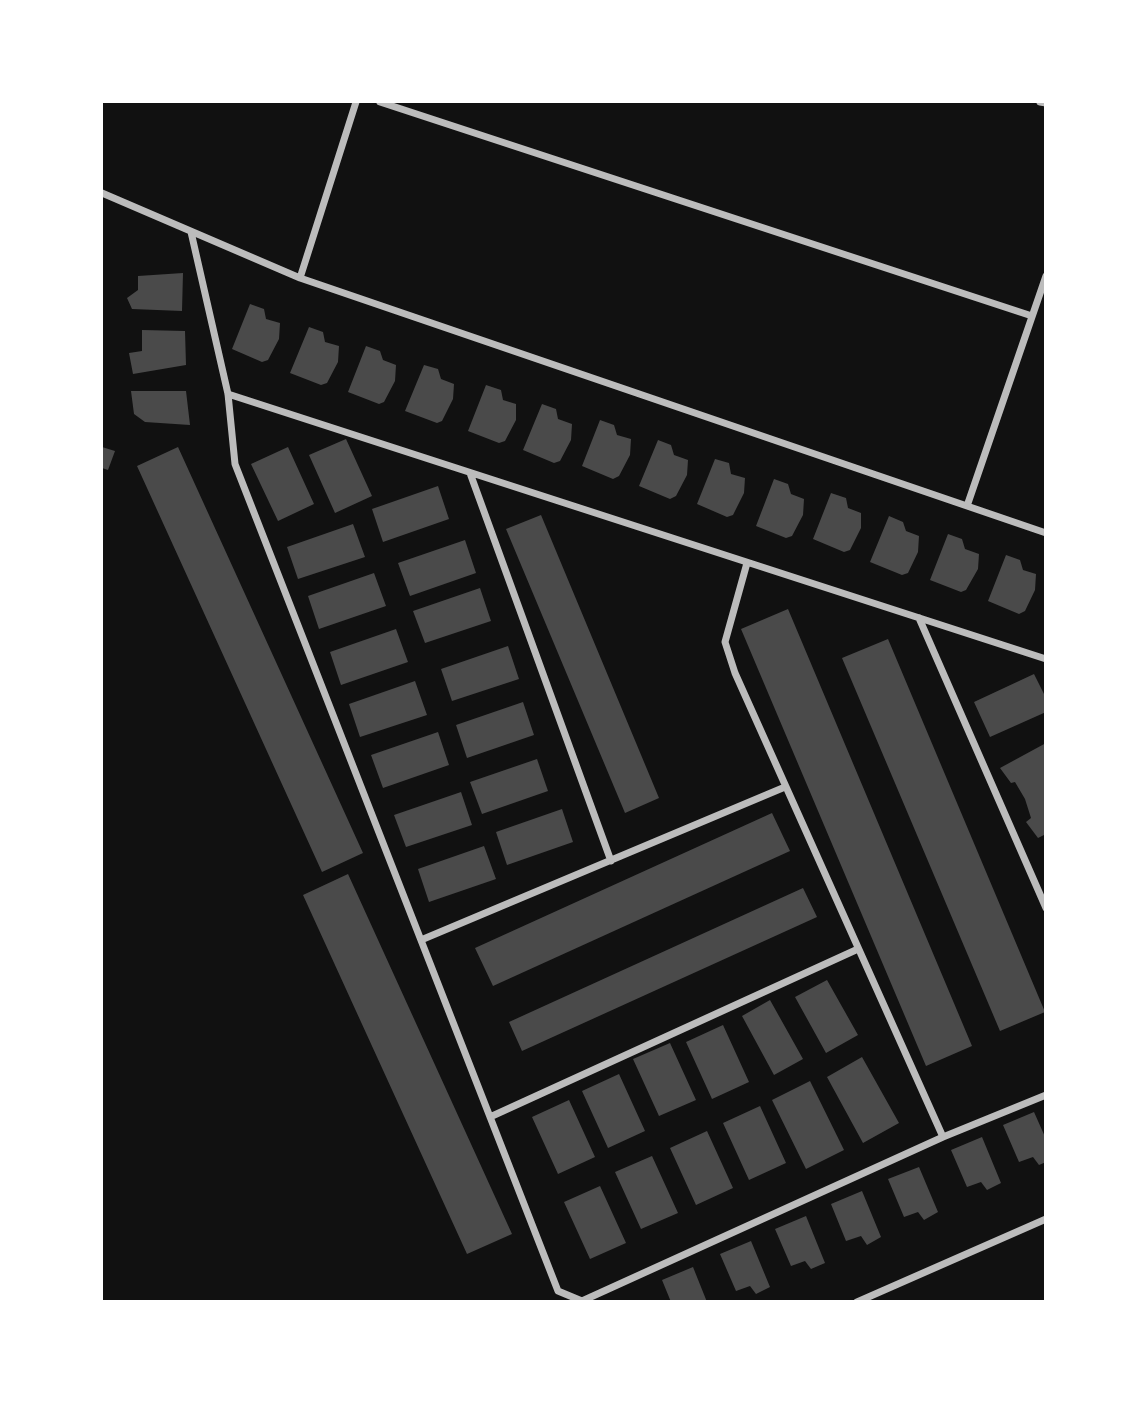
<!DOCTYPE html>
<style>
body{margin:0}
#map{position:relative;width:1147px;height:1403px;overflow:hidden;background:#111;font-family:Jost,sans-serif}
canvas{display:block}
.frame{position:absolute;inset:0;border:103px solid #fff;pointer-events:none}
</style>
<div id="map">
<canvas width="1147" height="1403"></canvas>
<div class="frame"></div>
</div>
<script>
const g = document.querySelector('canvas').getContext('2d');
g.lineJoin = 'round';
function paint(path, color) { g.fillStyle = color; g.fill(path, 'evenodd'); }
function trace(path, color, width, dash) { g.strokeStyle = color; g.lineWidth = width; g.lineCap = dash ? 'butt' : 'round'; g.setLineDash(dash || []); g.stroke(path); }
paint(new Path2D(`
 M 183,273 L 182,311 L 132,309 L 127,298 L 138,290 L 138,276 Z
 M 250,304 L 264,309 L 266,319 L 280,323 L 279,339 L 268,360 L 262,362 L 232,349 Z
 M 309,327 L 323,332 L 325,342 L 339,346 L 338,362 L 327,383 L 321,385 L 290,373 Z
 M 142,330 L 185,331 L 186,365 L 133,374 L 129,353 L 142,351 Z
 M 366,346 L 380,351 L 383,360 L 396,365 L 395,381 L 384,402 L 379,404 L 348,392 Z
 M 424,365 L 438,369 L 441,379 L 454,384 L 453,399 L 442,421 L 437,423 L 405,411 Z
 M 486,385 L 501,390 L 503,400 L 516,404 L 516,420 L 505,441 L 499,443 L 468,431 Z
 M 131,391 L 186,391 L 190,425 L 145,422 L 134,414 Z
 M 542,404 L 556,409 L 558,419 L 572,424 L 571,440 L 560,461 L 554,463 L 523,450 Z
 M 600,420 L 614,425 L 617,435 L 631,439 L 630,455 L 619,476 L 613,479 L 582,466 Z
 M 346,439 L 372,496 L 335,513 L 309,455 Z
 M 658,440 L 671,445 L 674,455 L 688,460 L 687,475 L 676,496 L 670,499 L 639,486 Z
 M 102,447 L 115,451 L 108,470 L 102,468 Z
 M 178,447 L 363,853 L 322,872 L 137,466 Z
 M 288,447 L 314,504 L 278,521 L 251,464 Z
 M 715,459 L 729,463 L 731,474 L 745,478 L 744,493 L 733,515 L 727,517 L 697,504 Z
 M 774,479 L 788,484 L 791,494 L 804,499 L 803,515 L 792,536 L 786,538 L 756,526 Z
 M 438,486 L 449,519 L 383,542 L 372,509 Z
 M 831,493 L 846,498 L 848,508 L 861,513 L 861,528 L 850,550 L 844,552 L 813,539 Z
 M 541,515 L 659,798 L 625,813 L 506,529 Z
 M 889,516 L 903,522 L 906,531 L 919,536 L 918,552 L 908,573 L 902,575 L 870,562 Z
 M 353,524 L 365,557 L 298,579 L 287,547 Z
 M 948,534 L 962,539 L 965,549 L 979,554 L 978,569 L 966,590 L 961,592 L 930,580 Z
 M 465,540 L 476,573 L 410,596 L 398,563 Z
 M 1006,555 L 1020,560 L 1023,570 L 1036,574 L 1035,590 L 1025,611 L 1019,614 L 988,601 Z
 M 374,573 L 386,606 L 319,629 L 308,596 Z
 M 480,588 L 491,621 L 425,643 L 413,611 Z
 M 788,609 L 972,1046 L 926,1066 L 741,629 Z
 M 396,629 L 408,662 L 341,685 L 330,652 Z
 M 888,639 L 1045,1012 L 1000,1031 L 842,658 Z
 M 508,646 L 519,679 L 452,701 L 441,669 Z
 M 1034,674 L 1046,698 L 1046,712 L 990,737 L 974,702 Z
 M 415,681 L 427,715 L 360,737 L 349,704 Z
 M 523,702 L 534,735 L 467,758 L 456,725 Z
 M 438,732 L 449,765 L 383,788 L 371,755 Z
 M 1046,743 L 1046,834 L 1038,838 L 1026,822 L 1031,818 L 1025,799 L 1015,782 L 1011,783 L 1000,768 Z
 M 537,759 L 548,791 L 482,814 L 470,782 Z
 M 461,792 L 472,825 L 406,847 L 394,815 Z
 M 562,809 L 573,842 L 507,865 L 496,832 Z
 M 772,813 L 790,851 L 493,986 L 475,948 Z
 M 484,846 L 496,879 L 429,902 L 418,869 Z
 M 348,874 L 512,1234 L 467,1254 L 303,895 Z
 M 803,888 L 817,917 L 522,1051 L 509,1022 Z
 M 827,980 L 858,1035 L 826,1053 L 795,997 Z
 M 770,1000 L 803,1059 L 774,1075 L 742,1016 Z
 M 723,1025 L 749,1082 L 712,1099 L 686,1042 Z
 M 670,1043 L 696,1100 L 659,1116 L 633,1059 Z
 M 862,1057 L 899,1123 L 863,1143 L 827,1077 Z
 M 619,1074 L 645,1131 L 608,1148 L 582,1091 Z
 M 810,1081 L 844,1150 L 806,1169 L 772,1100 Z
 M 569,1100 L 595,1157 L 558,1174 L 532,1117 Z
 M 760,1106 L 786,1163 L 749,1180 L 723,1123 Z
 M 1034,1112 L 1046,1139 L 1046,1162 L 1039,1165 L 1033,1157 L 1019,1162 L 1003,1125 Z
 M 707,1131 L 733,1188 L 696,1205 L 670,1148 Z
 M 982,1137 L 1001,1183 L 987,1190 L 981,1182 L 967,1187 L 951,1150 Z
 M 652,1156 L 678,1213 L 641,1229 L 615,1172 Z
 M 919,1167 L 938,1212 L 924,1220 L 918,1212 L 904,1217 L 888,1179 Z
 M 600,1186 L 626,1243 L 590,1259 L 564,1202 Z
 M 862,1191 L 881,1237 L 867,1245 L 861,1236 L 846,1241 L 831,1204 Z
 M 806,1216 L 825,1263 L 811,1269 L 805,1261 L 791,1266 L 775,1229 Z
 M 751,1241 L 770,1287 L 756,1294 L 750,1286 L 736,1291 L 720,1254 Z
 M 693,1267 L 707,1302 L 671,1302 L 662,1280 Z`), '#4a4a4a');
trace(new Path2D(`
 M 380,102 L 1032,316
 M 1040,102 L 1046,103
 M 102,193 L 300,278 L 1046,533
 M 191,232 L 228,394 L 235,464 L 558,1291 L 582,1301 L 943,1137 L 1046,1095
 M 300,278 L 356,102
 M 228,394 L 1046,659
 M 470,473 L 611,861
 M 967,506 L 1046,276
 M 747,563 L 725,642 L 735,673 L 943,1137
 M 919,618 L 1046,908
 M 421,940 L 785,787
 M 490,1117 L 858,949
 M 857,1302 L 1046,1219`), '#bcbcbc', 7);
</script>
